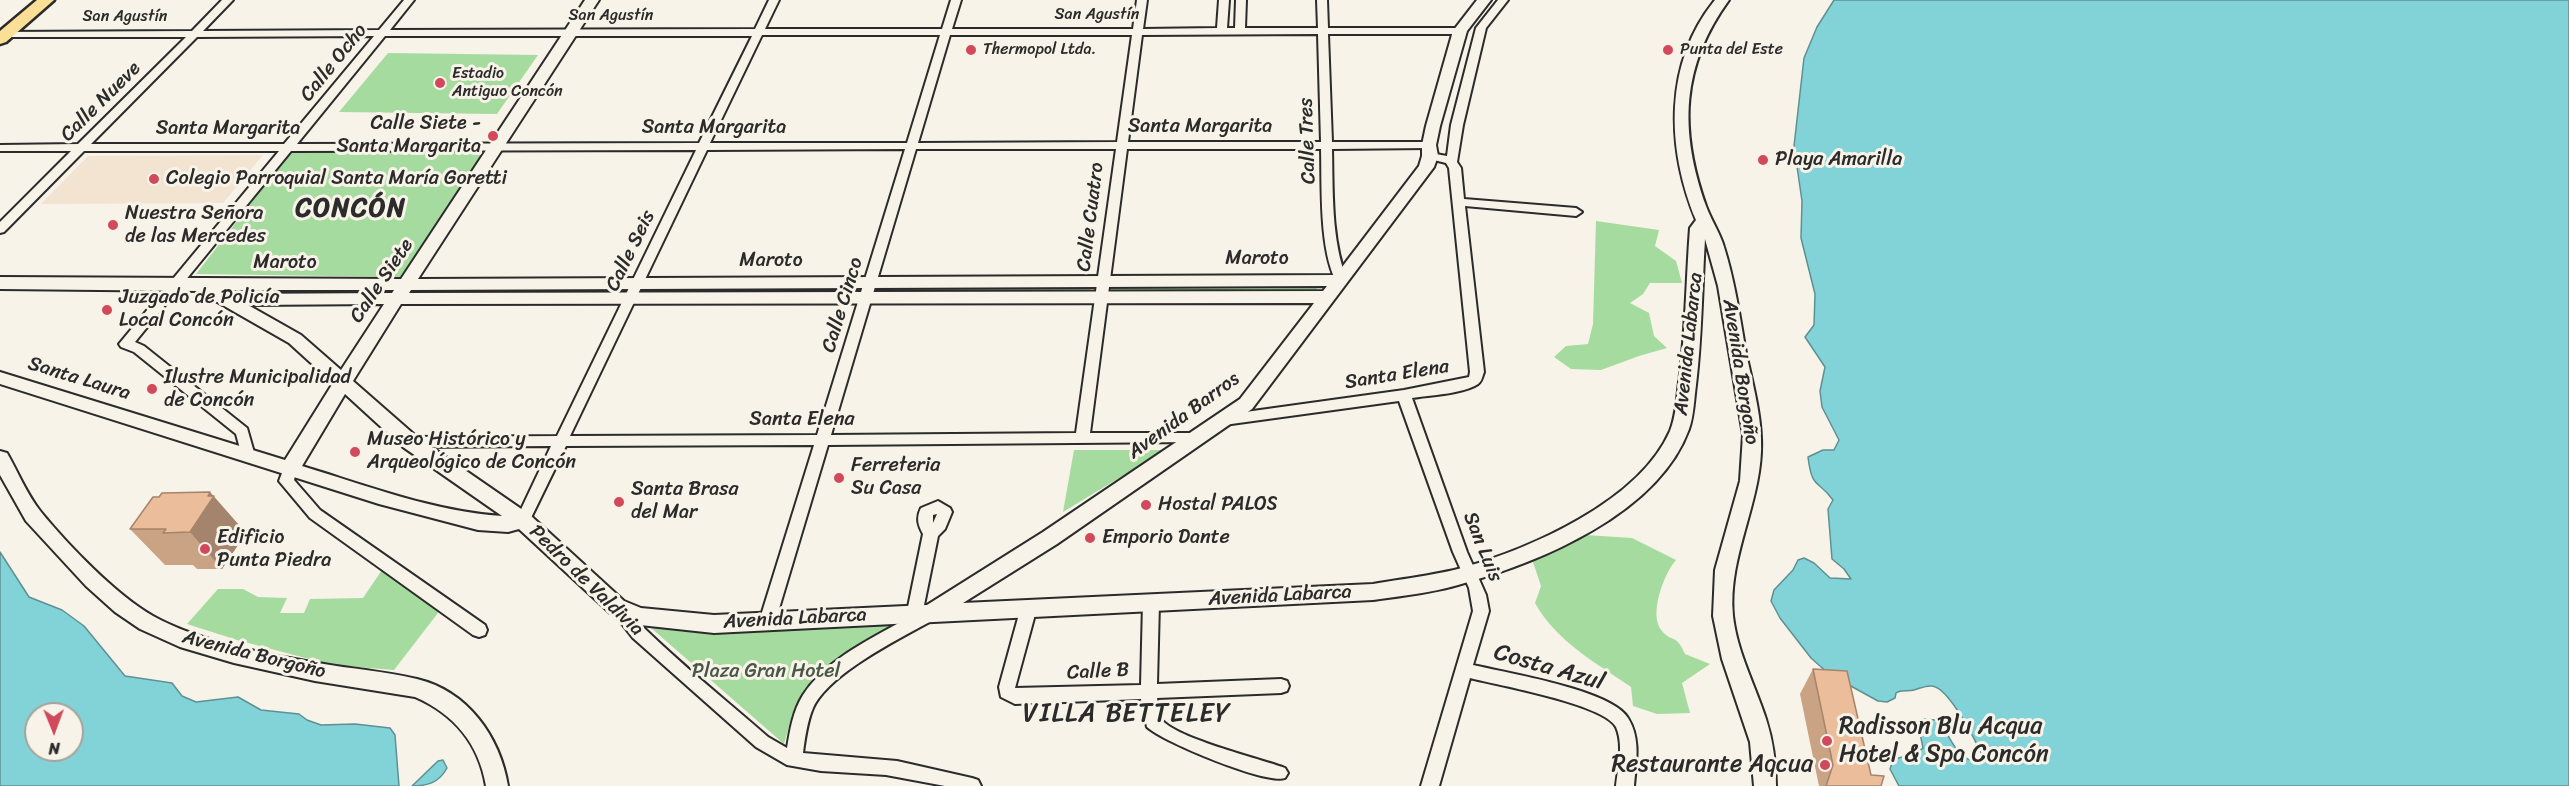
<!DOCTYPE html>
<meta charset="utf-8">
<style>
body{margin:0}
#map{position:relative;width:2569px;height:786px;overflow:hidden;background:#f7f3e8;font-family:Sriracha,sans-serif}
canvas{display:block}
.north{position:absolute;left:24px;top:702px;width:60px;height:60px;box-sizing:border-box;background:#f7f3e8;border:2px solid #a5a39c;border-radius:50%;rotate:179deg;font-size:16px;font-weight:700;line-height:24px;text-align:center;color:#2b2b2b}
.north::after{content:'';display:block;margin:auto;width:21px;height:27px;background:#d1495b;clip-path:polygon(50% 0,100% 100%,50% 72%,0 100%)}
</style>
<div id="map">
<canvas width="2569" height="786"></canvas>
<div class="north">N</div>
</div>
<script>
const g = document.querySelector('canvas').getContext('2d');
g.lineJoin = 'round';
function paint(path, color) { g.fillStyle = color; g.fill(path, 'evenodd'); }
function trace(path, color, width, dash) { g.strokeStyle = color; g.lineWidth = width; g.lineCap = dash ? 'butt' : 'round'; g.setLineDash(dash || []); g.stroke(path); }
function write(font, color, halo, rows, align = 'center') {
  g.font = font + ' Sriracha,sans-serif'; g.lineWidth = 6; g.setLineDash([]); g.textBaseline = 'middle'; g.strokeStyle = halo; g.fillStyle = color; for (const [text, x, y, turn = 0] of rows) {
    g.save(); g.translate(x, y); g.rotate((+turn || 0) * Math.PI / 180); g.textAlign = isNaN(turn) ? turn : align; if (halo) g.strokeText(text, 0, 0); g.fillText(text, 0, 0); g.restore();
  }
}
paint(new Path2D(`
 M 263,155 L 223,203 L 41,204 L 88,156 Z`), '#f3e3d1');
paint(new Path2D(`
 M 388,53 L 538,55 L 497,114 L 339,112 Z
 M 293,149 L 486,149 L 401,277 L 196,274 Z
 M 1596,221 L 1659,230 L 1655,246 L 1676,261 L 1682,283 L 1650,283 L 1643,294 L 1630,303 L 1649,313 L 1654,336 L 1667,348 L 1639,356 L 1601,370 L 1571,369 L 1554,357 L 1566,346 L 1588,344 L 1593,324 Z
 M 1320,282 L 1314,294 L 1111,294 L 1112,284 Z
 M 1086,284 L 1090,289 L 1086,294 L 886,294 L 882,290 L 889,285 Z
 M 631,285 L 631,293 L 424,293 L 431,286 Z
 M 845,285 L 849,290 L 843,294 L 647,293 L 647,289 L 653,286 Z
 M 381,287 L 376,294 L 244,294 L 248,288 Z
 M 1074,450 L 1165,450 L 1063,512 Z
 M 1586,535 L 1632,538 L 1676,560 C 1664,573 1648,616 1662,631 C 1672,643 1676,633 1685,654 L 1710,664 L 1682,683 L 1690,713 L 1657,714 L 1633,706 L 1631,687 C 1596,663 1556,641 1535,603 L 1541,586 L 1532,559 L 1554,546 Z
 M 382,570 L 441,609 L 394,670 L 332,665 L 237,640 L 187,624 L 218,589 L 243,589 L 258,597 L 287,598 L 280,613 L 304,613 L 310,599 L 363,598 Z
 M 908,622 C 866,642 819,660 797,704 C 791,716 788,731 784,744 L 650,627 L 699,629 Z`), '#a5db9e');
const water = new Path2D(`
 M 1834,0 L 2569,0 L 2569,786 L 1899,786 L 1890,769 L 1893,760 C 1902,756 1916,755 1923,748 L 1919,728 L 1924,719 L 1935,720 L 1942,724 C 1950,739 1959,762 1981,763 L 1984,760 C 1978,745 1949,687 1932,686 C 1926,685 1919,689 1914,690 C 1907,692 1902,689 1896,693 L 1895,698 L 1887,702 L 1878,701 L 1829,674 L 1811,658 L 1780,618 L 1771,601 L 1774,590 L 1793,570 L 1798,560 L 1804,558 L 1814,563 L 1830,578 L 1851,579 L 1844,569 L 1832,559 L 1828,509 L 1833,500 C 1818,479 1812,490 1808,457 L 1823,450 L 1834,450 L 1839,440 L 1822,407 L 1820,391 L 1825,367 L 1805,337 L 1814,325 L 1815,294 L 1801,238 L 1802,201 L 1794,146 L 1804,58 L 1817,27 Z
 M 0,552 L 29,597 L 62,610 L 84,626 L 125,676 L 172,683 L 182,696 L 196,702 L 238,697 L 261,710 L 299,714 L 307,720 L 321,725 L 355,724 L 390,728 L 395,735 L 399,786 L 0,786 ZM 36,714 L 72,714 L 72,750 L 36,750 Z
 M 443,760 L 447,768 C 439,783 427,786 412,786 L 438,761 Z`);
paint(water, '#82d3d8');
trace(water, '#5f9093', 1.5);
const street = new Path2D(`
 M 222,0 L 233,0 L 203,31 L 379,30 L 404,0 L 414,0 L 390,30 L 755,29 L 769,0 L 779,0 L 765,29 L 942,29 L 951,0 L 961,0 L 952,29 L 1133,29 L 1137,0 L 1147,0 L 1143,29 L 1217,28 L 1219,0 L 1229,0 L 1227,28 L 1235,28 L 1236,0 L 1246,0 L 1245,28 L 1318,28 L 1317,0 L 1327,0 L 1328,28 L 1460,28 L 1465,31 L 1460,34 L 1328,34 L 1332,142 L 1429,142 L 1435,145 L 1429,148 L 1332,149 C 1333,191 1331,240 1347,280 L 1345,283 L 1337,283 C 1319,251 1322,186 1321,149 L 1127,149 L 1090,433 L 1193,433 L 1198,434 L 1200,438 L 1198,442 L 828,445 L 775,622 L 773,627 L 767,629 L 761,627 L 759,622 L 814,445 L 566,446 L 528,524 L 518,524 L 516,520 L 551,446 L 410,447 L 405,446 L 403,442 L 405,438 L 410,437 L 557,436 L 696,150 L 291,151 L 135,342 L 144,346 L 247,428 L 255,456 L 253,460 L 243,460 L 236,434 L 134,352 L 121,347 L 119,344 L 279,151 L 84,151 L 4,232 L 0,233 L 0,222 L 71,151 L 0,151 L 0,145 L 78,144 L 186,37 L 6,37 L 1,34 L 2,32 L 192,31 ZM 1318,34 L 1321,142 L 1128,142 L 1142,35 ZM 762,35 L 940,35 L 907,143 L 710,143 ZM 950,35 L 1132,35 L 1117,142 L 918,143 ZM 374,36 L 284,144 L 91,144 L 197,37 ZM 385,36 L 752,36 L 699,143 L 297,144 ZM 905,149 L 817,435 L 570,436 L 707,150 ZM 916,149 L 1116,149 L 1076,433 L 831,435 Z
 M 1498,0 L 1508,0 L 1486,28 L 1463,125 L 1457,162 L 1461,168 L 1464,199 L 1576,208 L 1582,212 L 1576,216 L 1465,206 L 1484,372 C 1482,377 1482,381 1478,384 C 1463,394 1430,395 1412,398 L 1467,552 L 1486,595 L 1489,611 L 1473,665 C 1507,673 1612,690 1628,718 C 1641,739 1636,763 1634,786 L 1616,786 C 1618,767 1624,745 1616,727 C 1604,704 1497,685 1470,678 L 1439,786 L 1421,786 L 1473,611 L 1469,588 L 1453,552 L 1399,401 L 1224,425 L 1217,420 L 1224,415 L 1404,390 L 1469,377 L 1470,372 L 1449,168 L 1446,163 L 1426,158 L 1424,156 L 1430,153 L 1447,156 L 1451,125 L 1476,28 Z
 M 290,464 L 295,465 L 297,469 L 294,480 L 320,510 L 485,625 L 487,630 L 485,635 L 479,637 L 473,635 L 310,518 L 279,481 L 285,465 Z
 M 938,501 L 950,508 L 952,512 L 945,529 L 938,536 L 923,610 L 929,608 L 935,609 L 937,614 L 935,619 C 901,638 829,673 813,708 C 807,722 805,738 803,753 L 897,761 L 972,778 L 978,780 L 981,786 L 945,786 L 886,775 L 821,771 L 787,765 L 756,747 L 633,638 L 609,607 L 612,602 C 626,598 636,620 645,629 C 684,667 727,701 768,737 L 787,748 C 790,730 793,711 803,695 C 826,659 874,637 910,617 L 907,612 L 923,534 C 918,525 916,518 921,508 ZM 937,514 L 933,523 L 933,515 Z
 M 1151,597 L 1156,598 L 1159,603 L 1157,684 L 1281,679 L 1287,681 L 1289,686 L 1287,691 L 1281,693 L 1157,698 C 1158,704 1157,712 1160,717 C 1169,737 1262,759 1285,768 L 1288,773 L 1285,778 C 1267,785 1163,742 1147,727 L 1141,699 L 1015,704 L 1001,697 L 999,687 L 1021,607 L 1024,602 L 1029,601 L 1034,602 L 1037,607 L 1015,688 L 1141,685 L 1143,603 L 1146,598 Z`);
const secondary = new Path2D(`
 M 585,0 L 599,0 L 418,279 L 1336,275 L 1419,166 L 1422,156 L 1422,145 L 1426,126 L 1453,31 L 1477,0 L 1491,0 L 1467,31 L 1440,126 L 1436,145 L 1438,156 L 1434,167 L 1252,409 L 1057,544 L 963,603 L 1373,584 C 1401,579 1430,576 1458,569 C 1528,550 1639,502 1670,431 C 1676,416 1677,398 1679,382 C 1686,331 1686,279 1690,228 L 1696,220 C 1666,147 1664,63 1715,0 L 1729,0 C 1681,66 1679,130 1706,206 C 1711,220 1720,233 1724,247 C 1735,282 1740,318 1746,353 C 1752,381 1760,410 1761,438 C 1764,499 1727,555 1733,616 C 1737,652 1755,685 1766,719 C 1773,741 1776,763 1776,786 L 1754,786 L 1750,742 L 1722,659 L 1713,616 L 1715,570 L 1740,481 L 1743,435 L 1718,286 L 1705,239 C 1702,288 1702,336 1696,385 C 1694,399 1694,415 1689,429 C 1658,514 1539,563 1458,585 C 1430,593 1402,596 1373,600 L 714,633 L 640,625 L 610,613 L 519,529 L 508,532 L 478,530 L 379,504 L 0,384 L 0,372 L 285,460 L 333,383 L 289,343 L 198,291 L 0,289 L 0,277 L 401,279 ZM 1327,286 L 1323,291 L 409,293 L 411,290 ZM 223,290 L 394,290 L 392,293 L 229,294 ZM 1314,303 L 1240,399 L 1043,532 L 927,605 L 714,615 L 641,608 L 624,601 L 530,515 L 417,437 L 353,381 L 401,304 ZM 384,304 L 341,370 L 301,335 L 248,305 ZM 345,394 L 403,447 L 502,516 C 436,512 365,485 302,466 Z
 M 0,451 L 7,453 C 18,472 27,495 41,512 C 68,545 116,595 153,616 C 197,641 269,655 318,663 C 351,669 385,671 417,679 C 468,691 500,737 508,786 L 486,786 C 479,744 454,714 415,697 L 315,681 L 234,663 L 180,647 L 140,629 L 115,612 L 86,586 L 26,521 L 0,475 Z`);
const primary = new Path2D(`
 M 37,0 L 54,0 L 6,42 L 0,44 L 0,31 Z`);
trace(street, '#2b2b2b', 4);
trace(secondary, '#2b2b2b', 4);
trace(primary, '#2b2b2b', 5);
paint(street, '#f7f3e8');
paint(secondary, '#f7f3e8');
paint(primary, '#fbdf96');
paint(new Path2D(`
 M 213,496 L 246,533 L 222,569 L 197,569 L 193,565 L 165,565 L 130,529 Z
 M 1813,669 L 1871,775 L 1881,786 L 1819,786 L 1800,694 Z`), '#caa385');
paint(new Path2D(`
 M 210,492 L 246,533 L 222,569 L 190,532 Z`), '#a4846c');
const building = new Path2D(`
 M 210,492 L 208,496 L 214,496 L 190,532 L 163,533 L 166,529 L 130,529 L 153,497 L 159,497 L 162,493 Z
 M 1813,669 L 1847,671 L 1871,775 L 1884,776 L 1881,786 L 1826,786 L 1833,765 Z`);
paint(building, '#ebbd9b');
trace(building, '#a4846c', 1.5);
for (const [x, y, r, color] of [
 [971,50,6,"#d1495b"],
 [1668,50,6,"#d1495b"],
 [440,83,6,"#d1495b"],
 [493,136,6,"#d1495b"],
 [1763,160,6,"#d1495b"],
 [154,179,6,"#d1495b"],
 [113,225,6,"#d1495b"],
 [107,310,6,"#d1495b"],
 [152,389,6,"#d1495b"],
 [355,452,6,"#d1495b"],
 [839,478,6,"#d1495b"],
 [619,502,6,"#d1495b"],
 [1146,505,6,"#d1495b"],
 [1090,538,6,"#d1495b"],
 [205,549,6,"#d1495b"],
 [1827,741,6,"#d1495b"],
 [1825,765,6,"#d1495b"]
]) { const dot = new Path2D(); dot.arc(x, y, r, 0, 2 * Math.PI); g.fillStyle = color; g.fill(dot); trace(dot, '#f7f3e8', 2); }
write('16px', '#2b2b2b', '#f7f3e8', [
 ["San Agustín",1097,15],
 ["San Agustín",611,16],
 ["San Agustín",125,17]
]);
write('16px', '#2b2b2b', '#f7f3e8', [
 ["Thermopol Ltda.",983,50],
 ["Punta del Este",1680,50],
 ["Estadio",452,74],
 ["Antiguo Concón",452,92]
], 'left');
write('20px', '#2b2b2b', '#f7f3e8', [
 ["Calle Ocho",334,63,-51],
 ["Calle Nueve",101,102,-45],
 ["Santa Margarita",1200,127],
 ["Santa Margarita",714,128],
 ["Santa Margarita",228,129],
 ["Calle Tres",1308,141,-92],
 ["Calle Cuatro",1091,217,-83],
 ["Calle Seis",631,251,-64],
 ["Maroto",1257,259],
 ["Maroto",771,261],
 ["Maroto",285,263],
 ["Calle Siete",382,281,-56],
 ["Calle Cinco",843,305,-73],
 ["Avenida Labarca",1689,344,-84],
 ["Avenida Borgoño",1740,372,81],
 ["Santa Elena",1397,375,-9],
 ["Santa Laura",79,379,17],
 ["Avenida Barros",1184,416,-36],
 ["Santa Elena",802,420],
 ["San Luis",1482,547,68],
 ["Pedro de Valdivia",586,581,44],
 ["Avenida Labarca",1280,596,-3],
 ["Avenida Labarca",795,619,-3],
 ["Avenida Borgoño",254,655,14],
 ["Calle B",1098,672,-3]
]);
write('20px', '#2b2b2b', '#f7f3e8', [
 ["Calle Siete -",481,124,"right"],
 ["Santa Margarita",481,147,"right"],
 ["Playa Amarilla",1775,160],
 ["Colegio Parroquial Santa María Goretti",166,179],
 ["Nuestra Señora",125,214],
 ["de las Mercedes",125,237],
 ["Juzgado de Policía",119,298],
 ["Local Concón",119,321],
 ["Ilustre Municipalidad",164,378],
 ["de Concón",164,401],
 ["Museo Histórico y",367,440],
 ["Arqueológico de Concón",367,463],
 ["Ferreteria",851,466],
 ["Su Casa",851,489],
 ["Santa Brasa",631,490],
 ["del Mar",631,513],
 ["Hostal PALOS",1158,505],
 ["Edificio",217,538],
 ["Punta Piedra",217,561],
 ["Emporio Dante",1102,538]
], 'left');
write('20px', '#4a5748', '#f7f3e8', [
 ["Plaza Gran Hotel",766,672]
]);
write('24px', '#2b2b2b', '#f7f3e8', [
 ["Costa Azul",1549,668,16]
]);
write('24px', '#2b2b2b', '#f7f3e8', [
 ["Radisson Blu Acqua",1839,727],
 ["Hotel & Spa Concón",1839,755],
 ["Restaurante Aqcua",1813,765,"right"]
], 'left');
g.letterSpacing = '1.5px';
write('bold 26px', '#2b2b2b', '#f7f3e8', [
 ["CONCÓN",351,209]
]);
g.letterSpacing = '0px';
g.letterSpacing = '1.5px';
write('26px', '#2b2b2b', '#f7f3e8', [
 ["VILLA BETTELEY",1127,714]
]);
g.letterSpacing = '0px';
</script>
